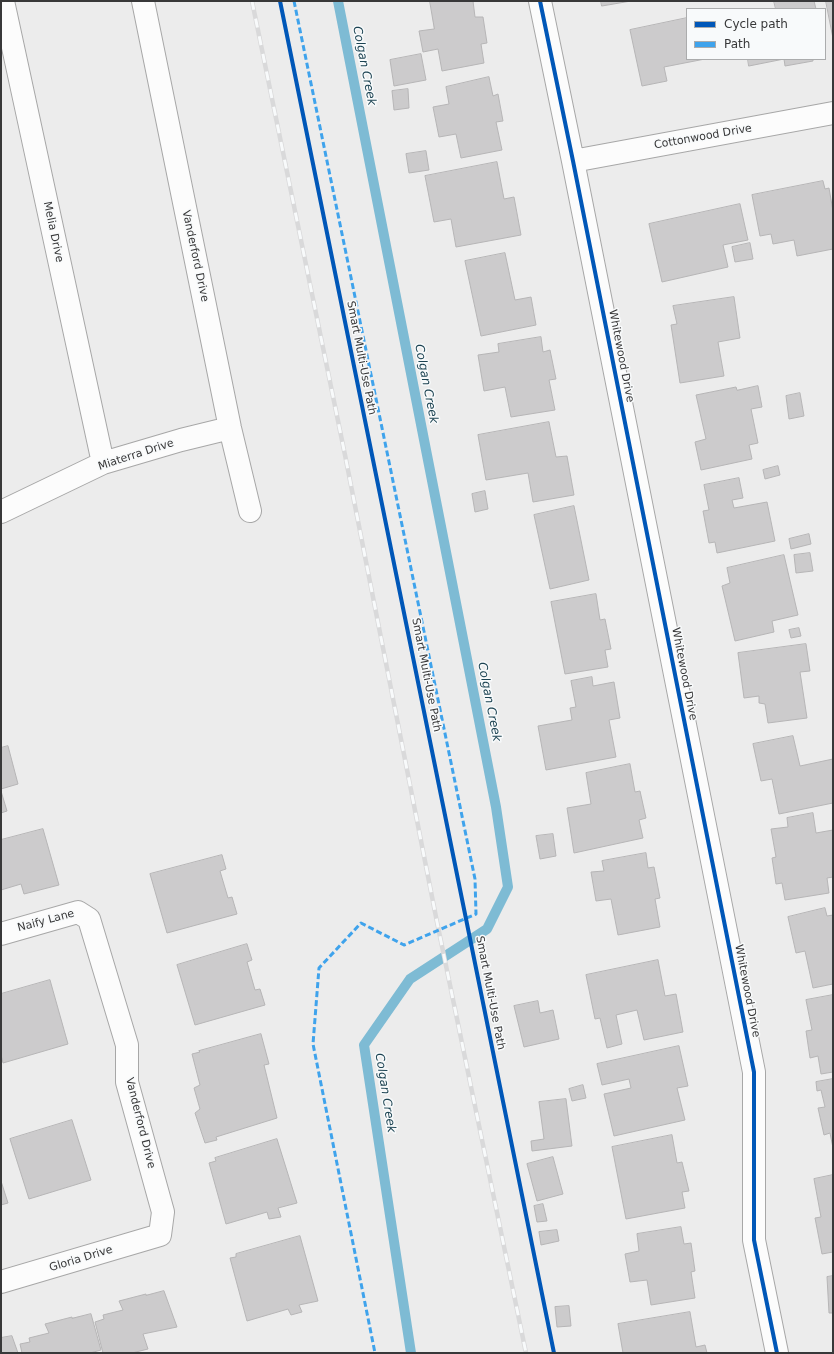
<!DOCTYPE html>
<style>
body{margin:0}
#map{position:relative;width:834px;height:1354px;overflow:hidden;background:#ececec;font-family:"DejaVu Sans",sans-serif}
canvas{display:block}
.frame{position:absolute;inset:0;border:2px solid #383839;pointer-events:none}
.legend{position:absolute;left:686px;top:8px;width:140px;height:52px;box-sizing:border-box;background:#f8fafb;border:1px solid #abacad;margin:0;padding:5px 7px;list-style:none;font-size:12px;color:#383839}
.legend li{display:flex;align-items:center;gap:8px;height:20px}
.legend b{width:20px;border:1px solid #abacad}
</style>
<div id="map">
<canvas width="834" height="1354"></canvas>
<div class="frame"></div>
<ul class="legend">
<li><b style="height:5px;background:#0057b8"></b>Cycle path</li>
<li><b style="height:5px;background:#3fa3ec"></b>Path</li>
</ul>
</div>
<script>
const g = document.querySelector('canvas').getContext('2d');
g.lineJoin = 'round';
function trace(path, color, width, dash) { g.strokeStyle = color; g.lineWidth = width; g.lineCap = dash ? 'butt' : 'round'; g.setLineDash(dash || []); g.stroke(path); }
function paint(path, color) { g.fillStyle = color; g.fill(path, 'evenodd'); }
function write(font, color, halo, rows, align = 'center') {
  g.font = font + ' "DejaVu Sans",sans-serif'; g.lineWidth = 3; g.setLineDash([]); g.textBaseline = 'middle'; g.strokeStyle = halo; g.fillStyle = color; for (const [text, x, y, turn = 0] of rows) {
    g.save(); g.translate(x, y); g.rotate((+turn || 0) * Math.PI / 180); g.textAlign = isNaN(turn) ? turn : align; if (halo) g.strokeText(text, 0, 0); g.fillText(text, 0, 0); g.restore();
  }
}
trace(new Path2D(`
 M 338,1 L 496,807 L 508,887 L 487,929 L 410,979 L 364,1045 L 411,1353`), '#7ebbd4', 10);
const building = new Path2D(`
 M 430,1 L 473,1 L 475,17 L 483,17 L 487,43 L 481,44 L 484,63 L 442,71 L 438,49 L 423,52 L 419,31 L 434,29 Z
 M 601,1 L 631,1 L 602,6 Z
 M 774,1 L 814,1 L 816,9 L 776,9 Z
 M 826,1 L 833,1 L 833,38 Z
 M 687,18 L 687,59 L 705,59 L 664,67 L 667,81 L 642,86 L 630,30 Z
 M 421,54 L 426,80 L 394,86 L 390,60 Z
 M 748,59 L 813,59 L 813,61 L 785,66 L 784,59 L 749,66 Z
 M 489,77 L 493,96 L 498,94 L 503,121 L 496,122 L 502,150 L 461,158 L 456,134 L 439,137 L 433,107 L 449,104 L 446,87 Z
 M 408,89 L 409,108 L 394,110 L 392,91 Z
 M 426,151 L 429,170 L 409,173 L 406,154 Z
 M 497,162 L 504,199 L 514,197 L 521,235 L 456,247 L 451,219 L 434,222 L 425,176 Z
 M 823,181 L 825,189 L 829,188 L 833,211 L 833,249 L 797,256 L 794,240 L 773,244 L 771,234 L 760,236 L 752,195 Z
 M 740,204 L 748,240 L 723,245 L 728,267 L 662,282 L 649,224 Z
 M 750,243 L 753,259 L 735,262 L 732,247 Z
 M 505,253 L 515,300 L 531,297 L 536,325 L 481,336 L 465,261 Z
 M 734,297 L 740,338 L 718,342 L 724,376 L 680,383 L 671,325 L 677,324 L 673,306 Z
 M 541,337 L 543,352 L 550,350 L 556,379 L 549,380 L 555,410 L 511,417 L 505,387 L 484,391 L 478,355 L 499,352 L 498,344 Z
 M 758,386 L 762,407 L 751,409 L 758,443 L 749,445 L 752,459 L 701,470 L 695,442 L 706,439 L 696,395 L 736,387 L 737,390 Z
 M 800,393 L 804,416 L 789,419 L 786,396 Z
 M 549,422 L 556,457 L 567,456 L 574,495 L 533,502 L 528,473 L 486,480 L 478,435 Z
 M 778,466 L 780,475 L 765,479 L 763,470 Z
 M 739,478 L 743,498 L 732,500 L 734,508 L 767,502 L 775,541 L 717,553 L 715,542 L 709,543 L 703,511 L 709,510 L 704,485 Z
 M 485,491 L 488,509 L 475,512 L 472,494 Z
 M 574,506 L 589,580 L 550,589 L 534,515 Z
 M 809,534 L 811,544 L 791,549 L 789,539 Z
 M 810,553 L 813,571 L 796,573 L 794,555 Z
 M 784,555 L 798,615 L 772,621 L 774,632 L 735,641 L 722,586 L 730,583 L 727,568 Z
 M 596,594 L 600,620 L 605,619 L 611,649 L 605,650 L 608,667 L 565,674 L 551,602 Z
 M 799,628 L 801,636 L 791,638 L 789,630 Z
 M 806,644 L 810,671 L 800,672 L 807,718 L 768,723 L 765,704 L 759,703 L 759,696 L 744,698 L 738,653 Z
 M 592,677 L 593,686 L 614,682 L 620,718 L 609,720 L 616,757 L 546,770 L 538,726 L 572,720 L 570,708 L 576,707 L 571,681 Z
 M 793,736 L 800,766 L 833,759 L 833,803 L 779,814 L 772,779 L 761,781 L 753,744 Z
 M 8,746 L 18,784 L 1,789 L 1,748 Z
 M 630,764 L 635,792 L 640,791 L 646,818 L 639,820 L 643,838 L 574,853 L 567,808 L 591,804 L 586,773 Z
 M 1,791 L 7,811 L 1,813 Z
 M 813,813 L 816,833 L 833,830 L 833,877 L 827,878 L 829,893 L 785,900 L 782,883 L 776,884 L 772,858 L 776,857 L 771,829 L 788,827 L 787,818 Z
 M 43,829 L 59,885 L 24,894 L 21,884 L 1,890 L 1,840 Z
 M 553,834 L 556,856 L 540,859 L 536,836 Z
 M 646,853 L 648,868 L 654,867 L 660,898 L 655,899 L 660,927 L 618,935 L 611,899 L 596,901 L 591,872 L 604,871 L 602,861 Z
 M 222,855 L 226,869 L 220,871 L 228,898 L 232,897 L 237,914 L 167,933 L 150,874 Z
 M 825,908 L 827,916 L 833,915 L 833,984 L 813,988 L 805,951 L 796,953 L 788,917 Z
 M 247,944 L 252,960 L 247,962 L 255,990 L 260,989 L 265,1005 L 195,1025 L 177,965 Z
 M 658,960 L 665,996 L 676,994 L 683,1032 L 644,1040 L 637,1010 L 616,1015 L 622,1044 L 607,1048 L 600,1018 L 595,1019 L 586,975 Z
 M 50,980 L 68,1044 L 3,1063 L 1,1055 L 1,994 Z
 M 833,995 L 833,1072 L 821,1074 L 818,1056 L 810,1058 L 806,1031 L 812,1030 L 806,1000 Z
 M 538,1001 L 540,1013 L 553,1010 L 559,1039 L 524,1047 L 514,1006 Z
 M 261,1034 L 269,1064 L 264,1065 L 277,1118 L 216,1137 L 217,1140 L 205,1143 L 195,1113 L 200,1109 L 194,1088 L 200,1085 L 192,1054 L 200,1052 L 199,1051 Z
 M 679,1046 L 688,1086 L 677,1088 L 685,1120 L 614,1136 L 604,1094 L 631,1088 L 629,1079 L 602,1085 L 597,1064 Z
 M 833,1079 L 833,1148 L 830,1133 L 824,1135 L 818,1108 L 825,1107 L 821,1090 L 817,1091 L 816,1082 Z
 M 583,1085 L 586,1098 L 572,1101 L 569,1089 Z
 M 566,1099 L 572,1146 L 532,1151 L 531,1141 L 544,1139 L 539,1102 Z
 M 72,1120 L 91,1180 L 29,1199 L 10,1139 Z
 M 672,1135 L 677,1163 L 682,1162 L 689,1191 L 682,1192 L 685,1208 L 626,1219 L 612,1147 Z
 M 277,1139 L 297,1203 L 278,1208 L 281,1217 L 269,1219 L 267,1212 L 226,1224 L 209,1163 L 216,1161 L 215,1158 Z
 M 553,1157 L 563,1194 L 537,1201 L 527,1164 Z
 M 833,1175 L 833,1252 L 822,1254 L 815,1218 L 821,1217 L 814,1179 Z
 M 1,1181 L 8,1203 L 1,1205 Z
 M 543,1204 L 547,1221 L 537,1222 L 534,1206 Z
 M 681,1227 L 684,1244 L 691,1243 L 695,1271 L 691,1272 L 695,1298 L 651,1305 L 647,1280 L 630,1282 L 625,1254 L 639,1251 L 637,1234 Z
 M 557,1230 L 559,1241 L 541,1245 L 539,1232 Z
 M 300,1236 L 318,1301 L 299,1305 L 302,1312 L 291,1315 L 288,1309 L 247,1321 L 230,1258 L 236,1257 L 236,1254 Z
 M 833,1276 L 833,1313 L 829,1313 L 827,1277 Z
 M 164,1291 L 177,1327 L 143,1334 L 148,1349 L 132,1353 L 103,1353 L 95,1322 L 104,1319 L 103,1315 L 123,1310 L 119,1301 L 146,1294 L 146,1295 Z
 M 569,1306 L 571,1326 L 557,1327 L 555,1307 Z
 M 690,1312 L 696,1347 L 705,1345 L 707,1353 L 623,1353 L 618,1324 Z
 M 91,1314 L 101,1350 L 90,1353 L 22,1353 L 20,1344 L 30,1342 L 29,1338 L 49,1333 L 45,1324 L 72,1317 L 72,1318 Z
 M 12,1336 L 18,1353 L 1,1353 L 1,1338 Z`);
paint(building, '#cccbcc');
trace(building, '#b6b5b6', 1);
const street = new Path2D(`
 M 3,1 L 103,463
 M 143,1 L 230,428 L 250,511
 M 540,1 L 573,161 L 754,1072 L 754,1240 L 777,1353
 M 573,161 L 833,113
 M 1,512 L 103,463 L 181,440 L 230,428
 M 1,934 L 78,912 L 89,919 L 127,1045 L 127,1082 L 163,1212 L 160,1235 L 1,1282`);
trace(street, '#a7a7a7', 24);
trace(street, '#fcfcfc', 22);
const rail = new Path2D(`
 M 252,1 L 345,455 L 437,922 L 526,1353`);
trace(rail, '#d9d9da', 4.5);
trace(rail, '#f8fafb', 3, [9]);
trace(new Path2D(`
 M 294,1 L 475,879 L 476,914 L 404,945 L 361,923 L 319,968 L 313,1044 L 375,1353`), '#3fa3ec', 3, [6, 3]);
trace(new Path2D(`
 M 280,1 L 554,1353
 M 540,1 L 573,161 L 754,1072 L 754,1240 L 777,1353`), '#0057b8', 4);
write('11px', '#383839', '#f8fafb', [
 ["Cottonwood Drive",703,137,-10],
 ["Melia Drive",53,232,78],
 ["Vanderford Drive",195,256,78],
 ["Whitewood Drive",621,356,79],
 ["Smart Multi-Use Path",361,358,79],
 ["Miaterra Drive",136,455,-18],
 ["Whitewood Drive",684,674,79],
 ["Smart Multi-Use Path",426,675,79],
 ["Naify Lane",46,921,-15],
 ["Whitewood Drive",747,991,79],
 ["Smart Multi-Use Path",490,993,79],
 ["Vanderford Drive",140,1123,76],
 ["Gloria Drive",81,1259,-17]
]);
write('italic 12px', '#1c4352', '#f8fafb', [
 ["Colgan Creek",364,66,79],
 ["Colgan Creek",426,384,79],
 ["Colgan Creek",489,702,79],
 ["Colgan Creek",385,1093,81]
]);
</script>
